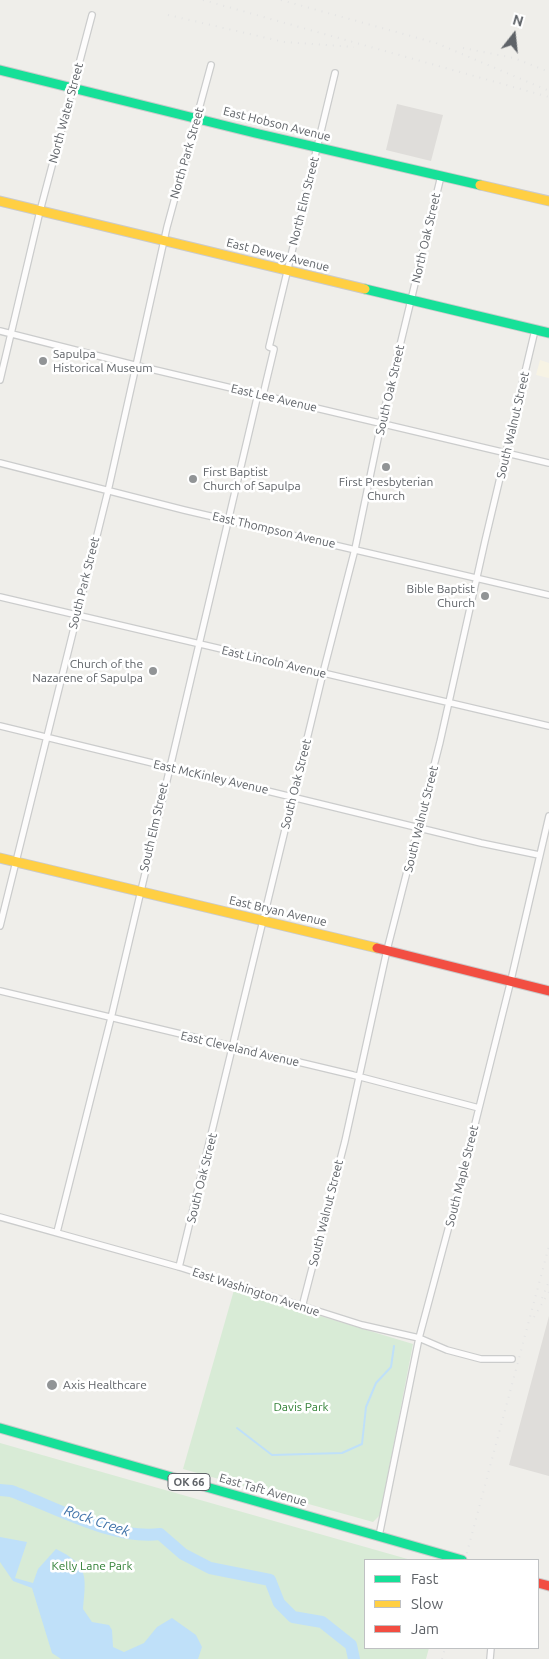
<!DOCTYPE html>
<style>
body{margin:0}
#map{position:relative;width:549px;height:1659px;overflow:hidden;background:#efeeea;font-family:Ubuntu,sans-serif}
canvas{display:block}
.legend{position:absolute;left:364px;top:1559px;width:175px;height:90px;box-sizing:border-box;background:#fff;border:1px solid #bfc1c3;margin:0;padding:6px 9px;list-style:none;font-size:15px;color:#5f6368}
.legend li{display:flex;align-items:center;gap:10px;height:25px}
.legend b{width:25px;border:1px solid #bfc1c3}
.north{position:absolute;left:489px;top:10px;width:50px;height:50px;-webkit-text-stroke:4px #fff;paint-order:stroke;rotate:16deg;font-size:14px;font-weight:700;line-height:20px;text-align:center;color:#5f6368}
.north::after{content:'';display:block;margin:auto;width:18px;height:22px;background:#5f6368;clip-path:polygon(50% 0,100% 100%,50% 72%,0 100%)}
</style>
<div id="map">
<canvas width="549" height="1659"></canvas>
<ul class="legend">
<li><b style="height:6px;background:#16e098"></b>Fast</li>
<li><b style="height:6px;background:#ffcf43"></b>Slow</li>
<li><b style="height:6px;background:#f24e42"></b>Jam</li>
</ul>
<div class="north">N</div>
</div>
<script>
const g = document.querySelector('canvas').getContext('2d');
g.lineJoin = 'round';
function paint(path, color) { g.fillStyle = color; g.fill(path, 'evenodd'); }
function trace(path, color, width, dash) { g.strokeStyle = color; g.lineWidth = width; g.lineCap = dash ? 'butt' : 'round'; g.setLineDash(dash || []); g.stroke(path); }
function write(font, color, halo, rows, align = 'center') {
  g.font = font + ' Ubuntu,sans-serif'; g.lineWidth = 5; g.setLineDash([]); g.textBaseline = 'middle'; g.strokeStyle = halo; g.fillStyle = color; for (const [text, x, y, turn = 0] of rows) {
    g.save(); g.translate(x, y); g.rotate((+turn || 0) * Math.PI / 180); g.textAlign = isNaN(turn) ? turn : align; if (halo) g.strokeText(text, 0, 0); g.fillText(text, 0, 0); g.restore();
  }
}
paint(new Path2D(`
 M 540,360 L 549,363 L 549,378 L 536,375 Z`), '#f7f3e4');
paint(new Path2D(`
 M 397,104 L 443,115 L 431,161 L 386,150 Z
 M 549,1316 L 549,1476 L 509,1465 Z`), '#dfddda');
paint(new Path2D(`
 M 234,1290 L 413,1344 L 380,1515 L 373,1522 L 183,1469 Z
 M 0,1443 L 411,1560 L 365,1560 L 365,1648 L 429,1648 L 426,1659 L 0,1659 Z`), '#d8ebd6');
paint(new Path2D(`
 M 0,1537 L 27,1542 L 15,1578 L 33,1583 L 38,1569 L 56,1549 C 89,1565 86,1576 83,1609 L 92,1622 L 109,1625 L 112,1630 L 113,1647 L 124,1652 L 144,1643 L 157,1627 L 172,1618 L 196,1635 L 202,1647 L 198,1659 L 61,1659 L 52,1653 L 32,1588 L 13,1581 L 0,1562 Z`), '#bfe0f9');
trace(new Path2D(`
 M 237,1428 L 272,1455 L 342,1453 L 362,1444 L 366,1407 L 376,1383 L 391,1367 L 394,1346`), '#bfe0f9', 2);
trace(new Path2D(`
 M 0,1490 L 11,1491 C 55,1507 112,1540 160,1534 L 183,1554 L 210,1568 L 270,1580 L 279,1603 L 293,1617 L 322,1622 L 351,1645 L 354,1659`), '#bfe0f9', 12);
const street = new Path2D(`
 M 0,331 L 134,365 L 549,463
 M 0,380 L 40,211 L 92,15
 M 263,395 L 274,349 L 269,347 L 335,73
 M 0,463 L 184,510 L 549,595
 M 0,597 L 549,726
 M 0,726 L 481,843 L 539,855
 M 0,926 L 108,491 L 167,227 L 211,65
 M 0,991 L 353,1075 L 479,1108
 M 0,1217 L 179,1267 L 362,1325 L 419,1338 L 447,1350 L 481,1359 L 512,1359
 M 57,1232 L 111,1018 L 258,394
 M 179,1267 L 323,673 L 355,549 L 381,424 L 441,176
 M 302,1307 L 345,1141 L 387,950 L 440,742 L 485,541 L 535,330
 M 379,1536 L 419,1338 L 457,1196 L 511,980 L 549,816
 M 490,1659 L 491,1648`);
const fast = new Path2D(`
 M 0,70 L 255,133 L 480,185
 M 365,289 L 549,333
 M 0,1428 L 462,1560`);
const slow = new Path2D(`
 M 480,185 L 549,201
 M 0,201 L 365,289
 M 0,858 L 377,948`);
const jam = new Path2D(`
 M 377,948 L 549,991
 M 538,1583 L 549,1586`);
trace(street, '#cbcccc', 8);
trace(fast, '#cacacb', 11);
trace(slow, '#cacacb', 11);
trace(jam, '#cacacb', 11);
trace(street, '#fdfcfc', 5.5);
trace(fast, '#16e098', 9);
trace(slow, '#ffcf43', 9);
trace(jam, '#f24e42', 9);
trace(new Path2D(`
 M 203,0 L 549,97
 M 281,0 L 436,43 L 547,90
 M 168,15 L 284,42 L 354,47
 M 463,48 L 514,58 L 549,72
 M 542,1298 L 549,1281
 M 534,1317 L 549,1292
 M 465,1560 L 549,1246
 M 442,1659 L 445,1648`), '#e4e4e4', 2, [1, 6]);
for (const [x, y, r, color] of [
 [43,361,5,"#919496"],
 [386,467,5,"#919496"],
 [193,479,5,"#919496"],
 [485,596,5,"#919496"],
 [153,671,5,"#919496"],
 [52,1385,6,"#919496"]
]) { const dot = new Path2D(); dot.arc(x, y, r, 0, 2 * Math.PI); g.fillStyle = color; g.fill(dot); trace(dot, '#fff', 2); }
for (const [x, y, w] of [
 [189,1482,42]
]) { const box = new Path2D(); box.roundRect(x - w / 2, y - 8.5, w, 17, 4); g.fillStyle = '#fff'; g.fill(box); trace(box, '#5f6368', 1); }
write('bold 11px', '#5f6368', null, [
 ["OK 66",189,1482]
]);
write('12px', '#5f6368', '#fff', [
 ["North Water Street",66,113,-75],
 ["East Hobson Avenue",277,124,14],
 ["North Park Street",187,153,-74],
 ["North Elm Street",304,201,-76],
 ["North Oak Street",426,238,-77],
 ["East Dewey Avenue",278,255,14],
 ["South Oak Street",390,390,-77],
 ["East Lee Avenue",274,398,13],
 ["South Walnut Street",513,425,-77],
 ["East Thompson Avenue",274,530,13],
 ["South Park Street",84,583,-76],
 ["East Lincoln Avenue",274,662,13],
 ["East McKinley Avenue",211,777,13],
 ["South Oak Street",296,784,-76],
 ["South Walnut Street",421,819,-76],
 ["South Elm Street",154,827,-77],
 ["East Bryan Avenue",278,911,13],
 ["East Cleveland Avenue",240,1049,13],
 ["South Maple Street",462,1176,-76],
 ["South Oak Street",202,1178,-76],
 ["South Walnut Street",326,1213,-76],
 ["East Washington Avenue",256,1292,18],
 ["East Taft Avenue",263,1490,16]
]);
write('12px', '#5f6368', '#fff', [
 ["Sapulpa",53,354],
 ["Historical Museum",53,368],
 ["First Baptist",203,472],
 ["Church of Sapulpa",203,486],
 ["First Presbyterian",386,482,"center"],
 ["Church",386,496,"center"],
 ["Bible Baptist",475,589,"right"],
 ["Church",475,603,"right"],
 ["Church of the",143,664,"right"],
 ["Nazarene of Sapulpa",143,678,"right"],
 ["Axis Healthcare",63,1385]
], 'left');
write('12px', '#348238', '#fff', [
 ["Davis Park",301,1407],
 ["Kelly Lane Park",92,1566]
]);
write('italic 14px', '#4174aa', '#fff', [
 ["Rock Creek",97,1521,19]
]);
</script>
